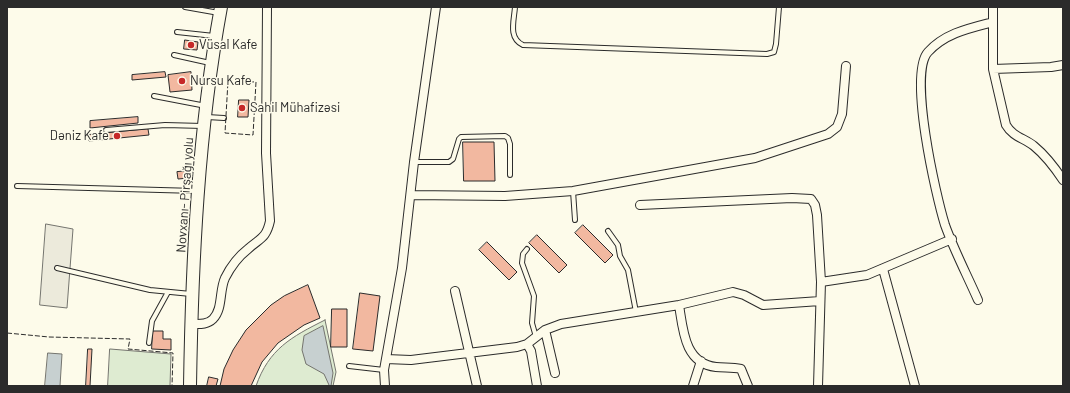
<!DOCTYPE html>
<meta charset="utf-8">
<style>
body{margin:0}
#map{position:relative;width:1070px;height:393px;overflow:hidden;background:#fdfbea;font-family:Barlow,sans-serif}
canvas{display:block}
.frame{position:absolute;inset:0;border:8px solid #2b2b2b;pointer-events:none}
</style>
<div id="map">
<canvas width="1070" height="393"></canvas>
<div class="frame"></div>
</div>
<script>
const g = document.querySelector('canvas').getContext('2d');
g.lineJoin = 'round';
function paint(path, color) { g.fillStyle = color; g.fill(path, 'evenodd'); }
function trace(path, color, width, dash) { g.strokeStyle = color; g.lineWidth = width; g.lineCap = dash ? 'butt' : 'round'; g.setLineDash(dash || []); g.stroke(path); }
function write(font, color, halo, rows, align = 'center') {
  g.font = font + ' Barlow,sans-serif'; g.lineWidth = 3; g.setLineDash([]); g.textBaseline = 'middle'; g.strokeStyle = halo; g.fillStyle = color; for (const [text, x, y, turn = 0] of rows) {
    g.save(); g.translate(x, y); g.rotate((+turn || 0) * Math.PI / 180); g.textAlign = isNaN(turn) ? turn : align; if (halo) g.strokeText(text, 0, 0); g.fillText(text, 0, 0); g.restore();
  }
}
const green = new Path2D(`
 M 325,320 L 336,372 L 333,386 L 256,386 C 269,349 291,337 325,320 Z
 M 110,349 L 171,354 L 170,386 L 108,386 Z`);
paint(green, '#deebd1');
trace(green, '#74746e', 1);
const parking = new Path2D(`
 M 46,224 L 73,229 L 67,308 L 40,305 Z`);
paint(parking, '#eceadb');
trace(parking, '#74746e', 1);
const water = new Path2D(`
 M 323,326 L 333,373 L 331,386 L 328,386 L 329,385 L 324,374 L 306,364 L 302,350 L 304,336 Z
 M 48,353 L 62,354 L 60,386 L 45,386 Z`);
paint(water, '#c7d0d0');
trace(water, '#74746e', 1);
const building = new Path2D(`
 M 185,40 L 198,42 L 197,50 L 184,49 Z
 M 165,72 L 166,77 L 132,80 L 132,75 Z
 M 191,72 L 192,90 L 170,92 L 168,75 Z
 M 239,100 L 249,100 L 248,117 L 238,117 Z
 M 138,117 L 138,123 L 90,128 L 90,121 Z
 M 148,129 L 149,135 L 89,141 L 88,135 Z
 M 463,142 L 494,142 L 495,181 L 464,181 Z
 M 189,171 L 189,178 L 178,179 L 177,172 Z
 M 583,225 L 613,255 L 605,263 L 575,233 Z
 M 537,235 L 567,265 L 559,273 L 529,243 Z
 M 487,242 L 517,272 L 509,280 L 479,250 Z
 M 308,285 L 320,318 L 304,325 L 278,343 L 262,362 L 251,386 L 220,386 L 224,369 L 233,350 L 246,330 L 271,305 L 284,296 Z
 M 360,293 L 380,296 L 373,351 L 353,349 Z
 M 332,309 L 347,309 L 347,347 L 331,347 Z
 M 153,331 L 163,331 L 163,339 L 171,339 L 171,350 L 152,349 Z
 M 88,349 L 92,349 L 90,386 L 86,386 Z
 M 209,377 L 218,379 L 216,386 L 207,386 Z`);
paint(building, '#f2b8a0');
trace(building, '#2b2b2b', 1);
const service = new Path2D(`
 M 185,7 L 219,13
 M 515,7 C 514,21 508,38 523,45 L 767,54 L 774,52 L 776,44 L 779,7
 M 177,32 L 214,36
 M 174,55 L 210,63
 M 154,96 L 206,106
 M 207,117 L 224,118
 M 106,130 L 165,125 L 203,126
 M 414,162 L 449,162 L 453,159 L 459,139 L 461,137 L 505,136 L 508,138 L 510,144 L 510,175
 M 17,186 L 196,191
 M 573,191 L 575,220
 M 608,231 L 618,245 L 620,256 L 628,270 L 636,312
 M 527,249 L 523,254 L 522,263 L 534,296 L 532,323 L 536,337
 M 57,268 L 150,290 L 191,294
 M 149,343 L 152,321 L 168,292
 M 349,366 L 384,370`);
const minor = new Path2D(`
 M 993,7 L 993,69 L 1006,125 C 1013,137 1024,138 1034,146 C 1045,155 1055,168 1063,180
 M 993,69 L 1051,67 L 1063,65
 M 411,195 L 505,196 L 573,191 L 755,158 L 828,134 L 837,127 L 842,114 L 846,66
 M 640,205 L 792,198 L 811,199 L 815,205 L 817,215 L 821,282 L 818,386
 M 883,269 L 915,386
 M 821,282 L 867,275 L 952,239
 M 455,291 L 477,386
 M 978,300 C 967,275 954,250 945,225 C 936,196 908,74 928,52 C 945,33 970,28 993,22
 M 679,305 C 683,329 684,363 716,367 C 724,368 732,367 741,369 L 748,386
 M 192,324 C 199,324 207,325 213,319 C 223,309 219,291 225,278 C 230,268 239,256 248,249 C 260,238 266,239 270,221 L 266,153 L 267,7
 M 545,330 L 555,373
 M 527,344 L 531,351 L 537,386
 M 386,359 L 411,360 L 517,347 L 527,344 L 545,330 L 561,324 L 679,305 L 733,292 L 744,295 L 763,305 L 820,301
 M 385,386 L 384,370 L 402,268 L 414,162 L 436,7
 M 693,386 L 701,361`);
const primary = new Path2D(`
 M 190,386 C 192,260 198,132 221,7`);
trace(service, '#2b2b2b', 6);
trace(minor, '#2b2b2b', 10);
trace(primary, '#2b2b2b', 14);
trace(service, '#fdfbea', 4);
trace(minor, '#fdfbea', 8);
trace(primary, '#fdfbea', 12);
trace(new Path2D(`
 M 228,81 L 256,82 L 253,135 L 225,133 Z
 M 7,333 L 49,337 L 130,339 L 128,349 L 173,353 L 172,386`), '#2b2b2b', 1, [5, 2]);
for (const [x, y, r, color] of [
 [191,45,4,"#c62828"],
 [182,81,4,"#c62828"],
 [242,108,4,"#c62828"],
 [117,136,4,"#c62828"]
]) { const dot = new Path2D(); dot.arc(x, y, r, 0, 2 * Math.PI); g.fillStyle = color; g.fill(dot); trace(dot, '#fdfbea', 1.5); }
write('13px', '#2b2b2b', '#fdfbea', [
 ["Vüsal Kafe",199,45],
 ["Nursu Kafe",190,81],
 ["Sahil Mühafizəsi",250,108],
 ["Dəniz Kafe",109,136,"right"]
], 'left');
write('13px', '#2b2b2b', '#fdfbea', [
 ["Novxanı- Pirşağı yolu",185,195,-86]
]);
</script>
